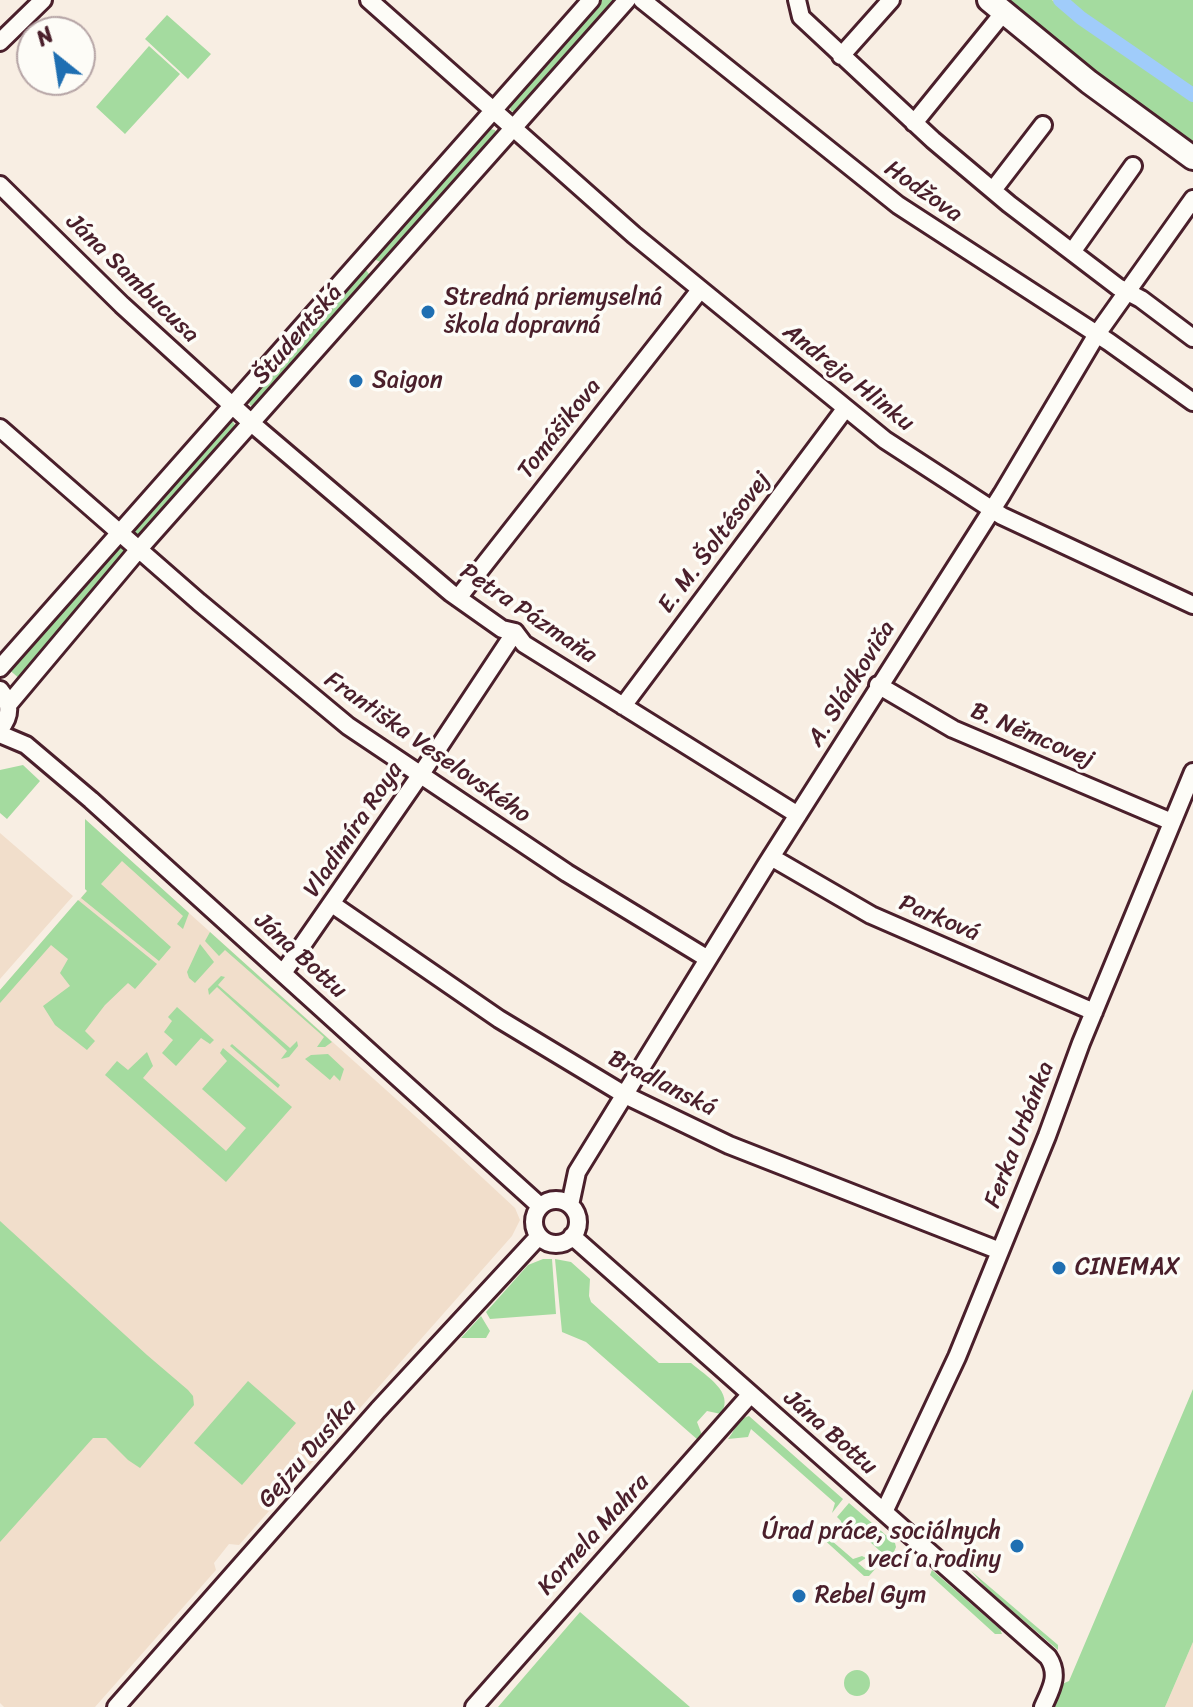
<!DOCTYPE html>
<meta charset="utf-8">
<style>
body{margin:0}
#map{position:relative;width:1193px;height:1707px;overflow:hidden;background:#f8eee3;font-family:Sriracha,sans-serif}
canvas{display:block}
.north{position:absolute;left:16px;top:16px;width:80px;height:80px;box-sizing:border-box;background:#fdfcf7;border:2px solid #b5a4a5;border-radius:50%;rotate:330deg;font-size:22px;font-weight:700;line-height:32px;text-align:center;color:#4a1f2b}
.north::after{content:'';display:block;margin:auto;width:28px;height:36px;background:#1f6fb2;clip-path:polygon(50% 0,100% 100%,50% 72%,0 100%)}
</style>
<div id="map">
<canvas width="1193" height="1707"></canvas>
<div class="north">N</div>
</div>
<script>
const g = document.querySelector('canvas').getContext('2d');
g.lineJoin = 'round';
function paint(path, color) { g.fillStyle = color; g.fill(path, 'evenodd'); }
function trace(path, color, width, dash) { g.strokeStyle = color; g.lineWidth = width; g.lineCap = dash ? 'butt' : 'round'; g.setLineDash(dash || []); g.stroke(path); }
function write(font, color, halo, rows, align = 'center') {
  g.font = font + ' Sriracha,sans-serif'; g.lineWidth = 7; g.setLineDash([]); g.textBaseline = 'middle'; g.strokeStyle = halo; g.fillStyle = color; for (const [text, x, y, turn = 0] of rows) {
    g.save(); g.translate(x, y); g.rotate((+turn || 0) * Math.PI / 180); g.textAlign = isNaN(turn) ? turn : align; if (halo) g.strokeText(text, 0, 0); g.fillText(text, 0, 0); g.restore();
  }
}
paint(new Path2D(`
 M 0,833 L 73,896 L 0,979 Z
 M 121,852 L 444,1142 L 515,1208 L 520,1220 L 512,1236 L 239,1545 L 229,1544 L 214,1563 L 216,1570 L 95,1707 L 4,1707 L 0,1703 L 0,990 Z
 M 1193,1642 L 1193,1707 L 1165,1707 Z`), '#f1decb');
paint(new Path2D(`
 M 598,0 L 618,0 L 519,113 L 511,111 L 509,103 Z
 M 1008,0 L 1052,0 L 1079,23 L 1193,102 L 1193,143 L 1078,59 Z
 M 1068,0 L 1193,0 L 1193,88 L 1083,12 Z
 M 167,15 L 211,54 L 188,79 L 145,39 Z
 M 149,46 L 180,74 L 125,134 L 96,107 Z
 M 486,128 L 495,130 L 498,137 L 385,264 L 376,260 L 374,256 Z
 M 361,269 L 366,270 L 372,278 L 254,407 L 250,405 L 247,397 Z
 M 226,421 L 233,422 L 237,428 L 143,537 L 136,534 L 134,525 Z
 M 117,545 L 124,549 L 127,556 L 21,680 L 6,667 Z
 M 23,765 L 40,781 L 7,819 L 0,813 L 0,770 Z
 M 85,819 L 189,913 L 183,929 L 177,924 L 183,916 L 122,861 L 101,884 L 171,947 L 159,961 L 81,898 L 87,891 L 85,889 Z
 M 78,900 L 157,964 L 135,989 L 128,983 L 105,1005 L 85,1031 L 95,1041 L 87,1050 L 55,1025 L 43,1006 L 70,986 L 60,973 L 68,959 L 51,945 L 0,1003 L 0,990 Z
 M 210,932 L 332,1042 L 325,1047 L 317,1047 L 324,1037 L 225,950 L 219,956 L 205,941 Z
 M 200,944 L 214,962 L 195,983 L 189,978 L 187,972 Z
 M 221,976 L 225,977 L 218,985 L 290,1048 L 297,1041 L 298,1046 L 289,1057 L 281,1059 L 287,1051 L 217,987 L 209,995 L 208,989 Z
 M 177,1007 L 214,1040 L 210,1044 L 201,1038 L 176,1066 L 162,1053 L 173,1040 L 164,1032 L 172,1021 L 168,1017 Z
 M 232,1044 L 280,1085 L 278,1088 L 230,1046 Z
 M 223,1048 L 292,1107 L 226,1182 L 105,1075 L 117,1061 L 128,1070 L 147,1052 L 153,1066 L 143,1078 L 226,1151 L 246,1128 L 202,1089 L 227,1061 L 220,1053 Z
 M 328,1054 L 344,1069 L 340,1081 L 334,1075 L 330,1080 L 305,1059 L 311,1055 Z
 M 0,1221 L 147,1355 L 188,1390 L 193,1396 L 194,1405 L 140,1468 L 128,1460 L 106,1438 L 93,1438 L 0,1542 Z
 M 543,1259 L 552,1259 L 556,1314 L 490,1319 L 486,1312 L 528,1265 Z
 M 555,1259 L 571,1262 L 590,1279 L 589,1296 L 591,1302 L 659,1363 L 691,1363 C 706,1376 735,1392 721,1414 L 707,1411 L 697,1422 L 702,1435 L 698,1440 L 586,1342 L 562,1332 Z
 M 481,1316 L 490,1331 L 486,1338 L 461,1338 Z
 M 248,1381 L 296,1423 L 242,1485 L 194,1443 Z
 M 1193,1389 L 1193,1642 L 1165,1707 L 1052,1707 L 1062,1684 L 1069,1681 Z
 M 749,1416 L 843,1499 L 832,1513 L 835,1503 L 751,1429 L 748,1437 L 728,1439 C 735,1431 737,1419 749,1416 Z
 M 849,1503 L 895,1543 L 896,1547 L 890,1561 L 878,1561 L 880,1551 L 849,1523 L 847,1531 L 842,1531 L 841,1521 L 837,1517 Z
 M 823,1532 L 828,1535 L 841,1537 L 832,1541 L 853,1559 L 862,1556 L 866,1558 L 858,1563 L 866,1570 L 876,1568 L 869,1576 L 864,1576 L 820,1536 Z
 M 932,1570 L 1000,1629 L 1002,1634 L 995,1634 L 930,1575 Z
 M 971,1571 L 1058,1645 L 1058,1650 L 988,1590 Z
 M 580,1612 L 690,1707 L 498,1707 Z
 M844 1683a13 13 0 1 1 26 0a13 13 0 1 1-26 0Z`), '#a4db9f');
trace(new Path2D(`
 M 1060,0 L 1081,18 L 1193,95`), '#a0ccfa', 14);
const street = new Path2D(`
 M 369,0 L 634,235 L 885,440 L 1002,516 L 1193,605
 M 642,0 L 898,205 L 1109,342 L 1193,402
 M 797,0 L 801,17 L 933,140 L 1009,204 L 1118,287 L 1141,299 L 1193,338
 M 0,42 L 43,0
 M 841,56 L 891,0
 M 914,123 L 1004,12
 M 0,185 L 122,305 L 256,427 L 451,593 L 502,629 L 515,632 L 524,644 L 798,815
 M 993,190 L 1043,125
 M 1072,252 L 1133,166
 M 0,428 L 199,602 L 348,726 L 567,873 L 708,959
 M 458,598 L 700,290
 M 0,668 L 591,0
 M 878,685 L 953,729 L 1172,822
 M 0,690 C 11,703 11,716 0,729
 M 8,705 L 139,549 L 627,0
 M 623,706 L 845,409
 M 0,734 L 26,745 L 91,800 L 540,1206
 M 771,857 L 871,915 L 1094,1012
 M 332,904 L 499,1019 L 625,1095 L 729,1145 L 1000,1251
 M 283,973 L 423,771 L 515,632
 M534 1222a22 22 0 1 1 44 0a22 22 0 1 1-44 0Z
 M 570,1205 L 577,1172 L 766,865 L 1002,494 L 1097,334 L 1193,199
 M 572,1236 L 1048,1657 C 1060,1675 1051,1689 1043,1707
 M 884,1512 L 957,1357 L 1047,1136 L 1081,1043 L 1193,772
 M 116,1707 L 378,1410 L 539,1236
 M 474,1707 L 750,1395`);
const secondary = new Path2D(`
 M 989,0 L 1089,82 L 1193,158`);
trace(street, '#4a1f2b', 22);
trace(secondary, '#4a1f2b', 28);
trace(street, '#fdfcf7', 16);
trace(secondary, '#fdfcf7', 22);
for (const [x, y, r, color] of [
 [428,312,8,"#1f6fb2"],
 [356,381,8,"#1f6fb2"],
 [1059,1268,8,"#1f6fb2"],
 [1017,1546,8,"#1f6fb2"],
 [799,1596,8,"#1f6fb2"]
]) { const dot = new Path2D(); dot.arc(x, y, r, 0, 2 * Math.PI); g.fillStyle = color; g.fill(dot); trace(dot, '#fdfcf7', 3); }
write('24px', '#4a1f2b', '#fdfcf7', [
 ["Hodžova",923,192,35],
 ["Jána Sambucusa",132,279,44],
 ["Študentská",298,335,-49],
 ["Andreja Hlinku",848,378,38],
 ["Tomášikova",560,429,-52],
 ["E. M. Šoltésovej",715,543,-53],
 ["Petra Pázmaňa",528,614,34],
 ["A. Sládkoviča",852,684,-58],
 ["B. Němcovej",1032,736,23],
 ["Františka Veselovského",427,748,35],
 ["Vladimíra Roya",354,830,-56],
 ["Parková",939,919,23],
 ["Jána Bottu",300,956,42],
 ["Bradlanská",662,1084,27],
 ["Ferka Urbánka",1020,1135,-69],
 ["Jána Bottu",830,1433,41],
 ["Gejzu Dusíka",308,1454,-49],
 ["Kornela Mahra",594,1535,-48]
]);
write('24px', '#4a1f2b', '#fdfcf7', [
 ["Stredná priemyselná",444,298],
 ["škola dopravná",444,326],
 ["Saigon",372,381],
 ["CINEMAX",1075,1268],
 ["Úrad práce, sociálnych",1001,1532,"right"],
 ["vecí a rodiny",1001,1560,"right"],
 ["Rebel Gym",815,1596]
], 'left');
</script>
